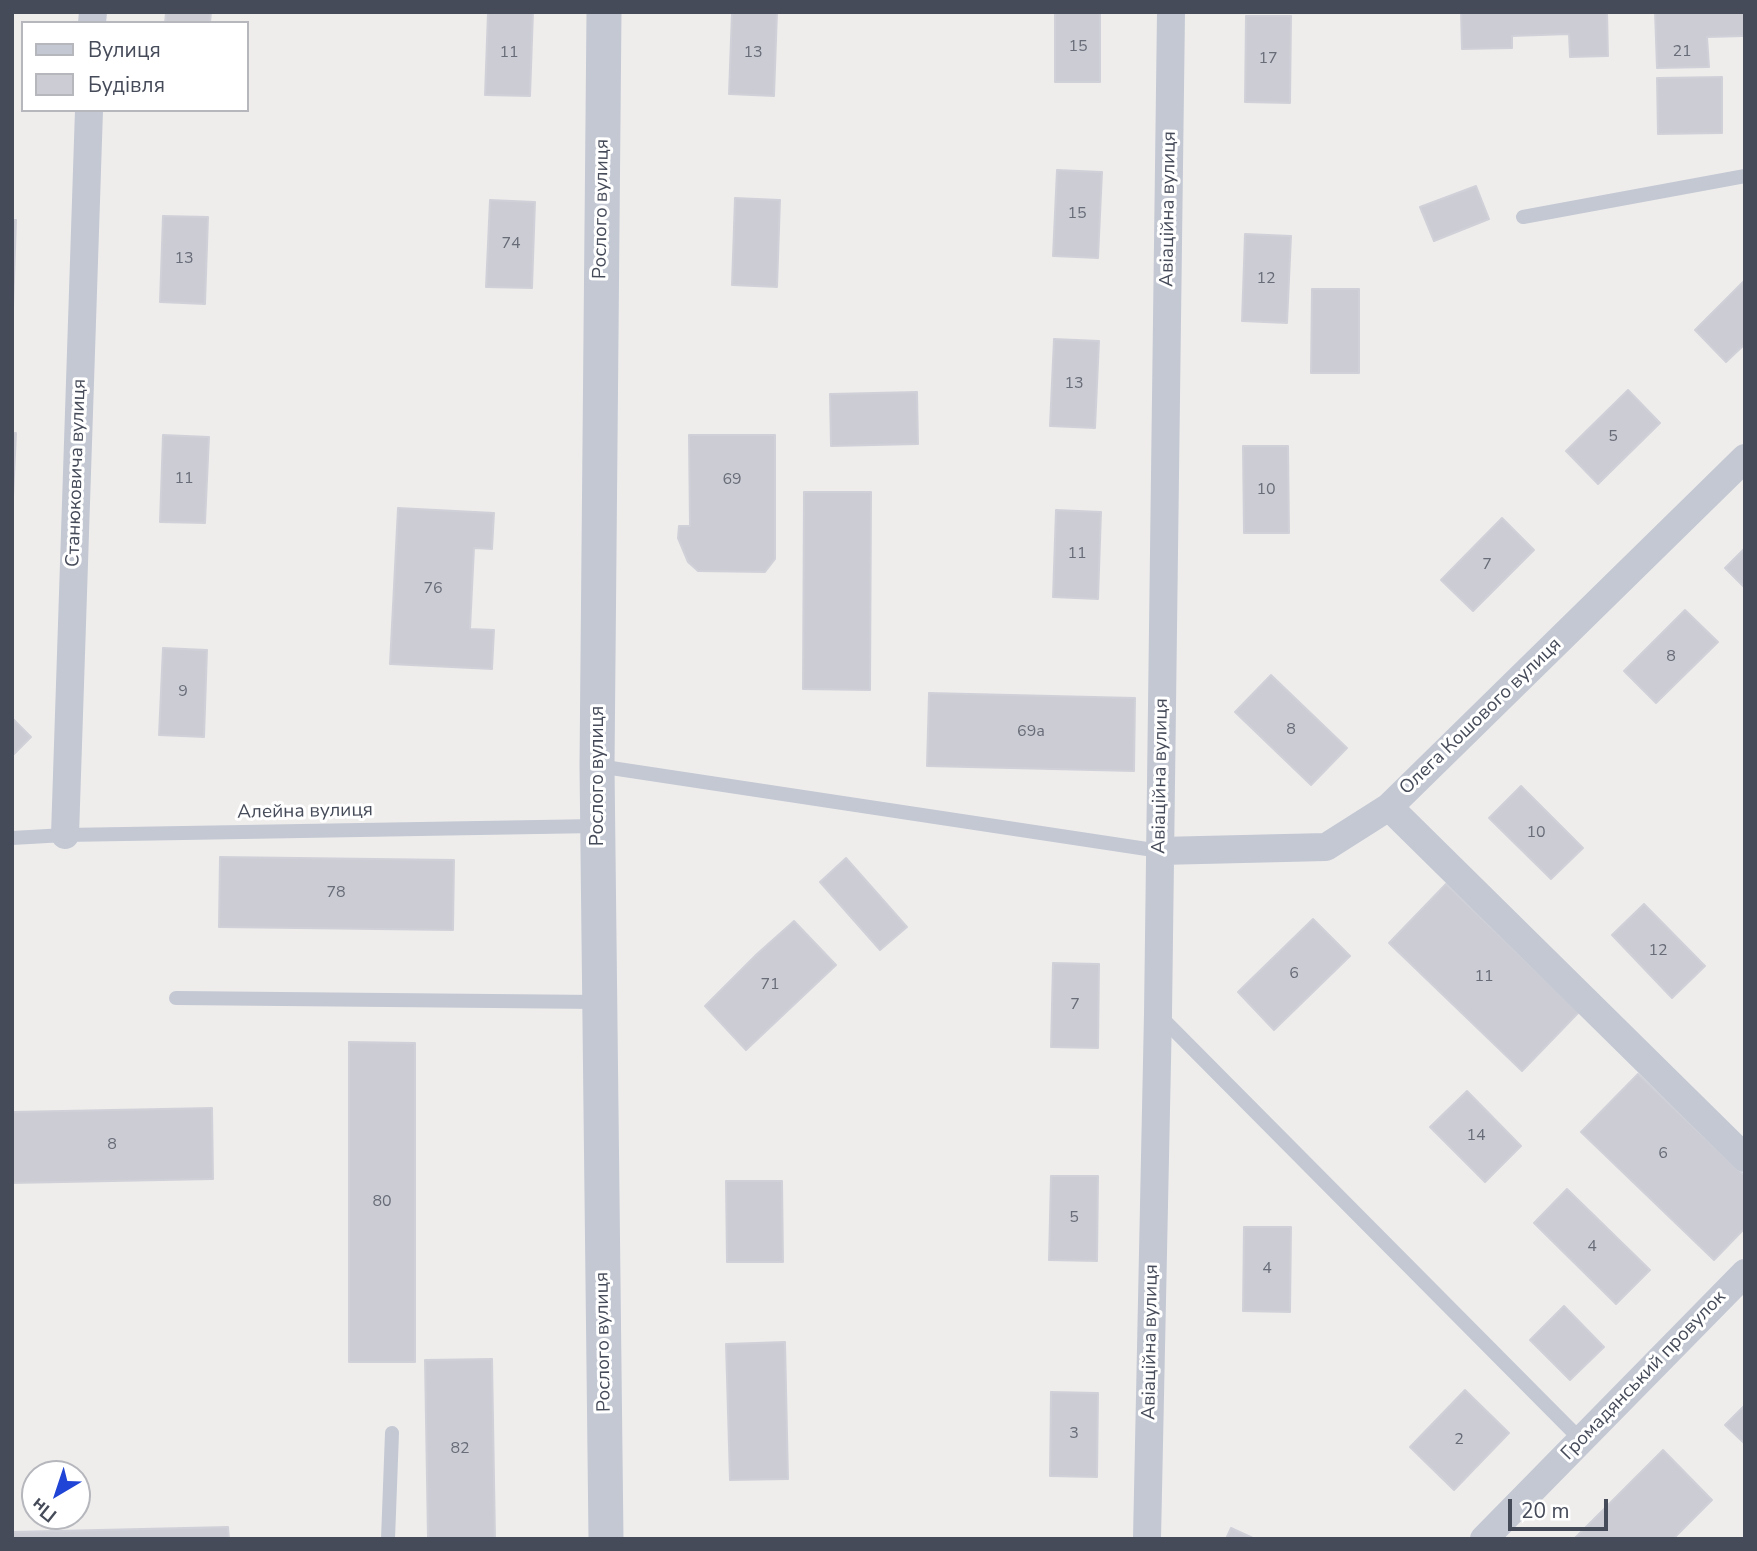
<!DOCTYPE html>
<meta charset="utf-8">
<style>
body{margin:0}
#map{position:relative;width:1757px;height:1551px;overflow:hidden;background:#efedec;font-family:"Nunito Sans",sans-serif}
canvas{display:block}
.frame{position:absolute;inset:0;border:14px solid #464b59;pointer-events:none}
.legend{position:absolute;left:21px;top:21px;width:228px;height:91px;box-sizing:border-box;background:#fff;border:2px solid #b5b7bd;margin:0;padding:9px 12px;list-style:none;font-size:21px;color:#464b59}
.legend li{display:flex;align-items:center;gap:14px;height:35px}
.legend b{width:35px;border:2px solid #b5b7bd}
.north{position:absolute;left:21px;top:1460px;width:70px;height:70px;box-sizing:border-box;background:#fff;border:2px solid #b5b7bd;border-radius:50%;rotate:219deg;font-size:19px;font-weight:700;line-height:28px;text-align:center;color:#464b59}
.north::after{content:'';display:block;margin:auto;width:24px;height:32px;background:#2044d5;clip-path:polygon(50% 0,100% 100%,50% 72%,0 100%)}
.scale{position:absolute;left:1508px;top:1499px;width:100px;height:32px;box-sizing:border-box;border:4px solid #464b59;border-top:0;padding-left:9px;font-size:21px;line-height:24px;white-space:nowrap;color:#464b59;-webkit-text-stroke:5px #fff;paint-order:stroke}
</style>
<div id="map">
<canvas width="1757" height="1551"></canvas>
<div class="frame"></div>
<ul class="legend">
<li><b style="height:9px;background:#c3c8d3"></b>Вулиця</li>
<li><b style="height:19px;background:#cccdd4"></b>Будівля</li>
</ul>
<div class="north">Пн</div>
<div class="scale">20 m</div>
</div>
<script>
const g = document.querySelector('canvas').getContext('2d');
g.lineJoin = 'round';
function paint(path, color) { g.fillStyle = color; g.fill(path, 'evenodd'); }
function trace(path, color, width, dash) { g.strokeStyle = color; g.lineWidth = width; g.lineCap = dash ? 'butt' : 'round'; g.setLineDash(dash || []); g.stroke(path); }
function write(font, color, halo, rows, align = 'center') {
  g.font = font + ' "Nunito Sans",sans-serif'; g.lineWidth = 6; g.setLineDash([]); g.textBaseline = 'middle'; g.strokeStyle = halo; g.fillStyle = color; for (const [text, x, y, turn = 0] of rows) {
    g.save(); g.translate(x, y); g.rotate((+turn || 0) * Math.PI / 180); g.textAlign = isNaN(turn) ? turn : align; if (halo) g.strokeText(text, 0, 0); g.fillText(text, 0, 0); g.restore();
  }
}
const building = new Path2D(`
 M 166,12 L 211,12 L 210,23 L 165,23 Z
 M 488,12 L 533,12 L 530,96 L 485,95 Z
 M 732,12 L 777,12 L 774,96 L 729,94 Z
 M 1055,12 L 1100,12 L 1100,82 L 1055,82 Z
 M 1461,12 L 1607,12 L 1608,56 L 1570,57 L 1569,34 L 1512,36 L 1512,48 L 1462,49 Z
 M 1655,12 L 1745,12 L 1745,36 L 1707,37 L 1709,67 L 1657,68 Z
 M 1246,16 L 1291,16 L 1290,103 L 1245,102 Z
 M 1722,77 L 1722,133 L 1658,134 L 1657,78 Z
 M 1057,170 L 1102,172 L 1098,258 L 1053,256 Z
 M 1476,186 L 1489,219 L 1434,241 L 1420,207 Z
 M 735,198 L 780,200 L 777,287 L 732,285 Z
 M 490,200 L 535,202 L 532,288 L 486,287 Z
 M 163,216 L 208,217 L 205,304 L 160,302 Z
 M 12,220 L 16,220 L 13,307 L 12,307 Z
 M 1245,234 L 1291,236 L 1287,323 L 1242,321 Z
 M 1745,280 L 1745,344 L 1726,362 L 1695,330 Z
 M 1312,289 L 1359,289 L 1359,373 L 1311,373 Z
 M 1054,339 L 1099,341 L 1095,428 L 1050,426 Z
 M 1628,390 L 1660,423 L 1598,484 L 1566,451 Z
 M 917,392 L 918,444 L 831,446 L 830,394 Z
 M 12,433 L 16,433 L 12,518 Z
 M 163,435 L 209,437 L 205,523 L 160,522 Z
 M 689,435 L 775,435 L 775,559 L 765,572 L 698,571 L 688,562 L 678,538 L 679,526 L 690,526 Z
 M 1243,446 L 1288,446 L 1289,533 L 1244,533 Z
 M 804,492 L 871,492 L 870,690 L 803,689 Z
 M 398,508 L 494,513 L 492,549 L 474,548 L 470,629 L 494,630 L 492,669 L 390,664 Z
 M 1056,510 L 1101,512 L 1098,599 L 1053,597 Z
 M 1502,518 L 1534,550 L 1473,611 L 1441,580 Z
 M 1745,548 L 1745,588 L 1725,568 Z
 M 1685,610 L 1718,642 L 1656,703 L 1624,671 Z
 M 163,648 L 207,650 L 204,737 L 159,735 Z
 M 1271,675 L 1347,748 L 1311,785 L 1235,712 Z
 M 929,693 L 1135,698 L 1134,771 L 927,766 Z
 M 12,718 L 31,737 L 12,756 Z
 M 1521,786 L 1583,848 L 1551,879 L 1489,818 Z
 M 220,857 L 454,860 L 453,930 L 219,927 Z
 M 846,858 L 907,927 L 880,950 L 820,882 Z
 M 1446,884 L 1579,1012 L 1522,1071 L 1389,943 Z
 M 1644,904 L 1705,966 L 1672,998 L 1612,935 Z
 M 1313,919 L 1350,956 L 1274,1030 L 1238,992 Z
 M 794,921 L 836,965 L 746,1050 L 705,1006 L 757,954 Z
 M 1053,963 L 1099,964 L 1098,1048 L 1051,1047 Z
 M 349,1042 L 415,1043 L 415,1362 L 349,1362 Z
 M 1638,1074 L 1745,1176 L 1745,1228 L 1714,1260 L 1581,1132 Z
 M 1467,1091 L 1521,1146 L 1485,1182 L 1430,1127 Z
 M 212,1108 L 213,1179 L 12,1183 L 12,1112 Z
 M 1051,1176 L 1098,1176 L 1097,1261 L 1049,1260 Z
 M 726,1181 L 782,1181 L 783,1262 L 727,1262 Z
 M 1567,1189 L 1650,1270 L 1616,1304 L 1534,1223 Z
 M 1244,1227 L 1291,1227 L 1290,1312 L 1243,1311 Z
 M 1564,1306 L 1604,1347 L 1570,1380 L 1530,1340 Z
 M 785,1342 L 788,1479 L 730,1480 L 726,1344 Z
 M 492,1359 L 495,1539 L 428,1539 L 425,1360 Z
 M 1465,1390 L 1509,1433 L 1454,1490 L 1410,1447 Z
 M 1051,1392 L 1098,1393 L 1097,1477 L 1050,1476 Z
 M 1745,1405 L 1745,1444 L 1725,1425 Z
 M 1663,1450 L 1712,1500 L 1673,1539 L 1574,1539 Z
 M 228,1527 L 229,1539 L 12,1539 L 12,1532 Z
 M 1231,1528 L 1255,1539 L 1226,1539 Z`);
paint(building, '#cccdd4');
trace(building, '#d0d1d8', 2);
trace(new Path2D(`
 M 1523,217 L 1745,176
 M 598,766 L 1160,851
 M 12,838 L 65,835 L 597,826
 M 176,998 L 599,1002
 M 1160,1016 L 1581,1440
 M 388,1539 L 392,1433`), '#c3c8d3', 14);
trace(new Path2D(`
 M 92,23 L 93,12
 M 1389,807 L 1745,1158
 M 65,835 L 89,110
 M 1160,851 L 1326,847 L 1389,807 L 1745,458
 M 1147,1539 L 1158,1014 L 1171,12
 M 1484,1539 L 1745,1273`), '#c3c8d3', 28);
trace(new Path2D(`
 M 604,12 L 597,766 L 606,1539`), '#c3c8d3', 35);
write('16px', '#686c78', null, [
 ["15",1078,47],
 ["21",1682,52],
 ["11",509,53],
 ["13",753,53],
 ["17",1268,59],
 ["15",1077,214],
 ["74",511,244],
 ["13",184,259],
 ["12",1266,279],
 ["13",1074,384],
 ["5",1613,437],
 ["11",184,479],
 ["69",732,480],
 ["10",1266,490],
 ["11",1077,554],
 ["7",1487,565],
 ["76",433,589],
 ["8",1671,657],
 ["9",183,692],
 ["8",1291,730],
 ["69а",1031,732],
 ["10",1536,833],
 ["78",336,893],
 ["12",1658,951],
 ["6",1294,974],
 ["11",1484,977],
 ["71",770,985],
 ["7",1075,1005],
 ["14",1476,1136],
 ["8",112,1145],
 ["6",1663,1154],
 ["80",382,1202],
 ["5",1074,1218],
 ["4",1592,1247],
 ["4",1267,1269],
 ["3",1074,1434],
 ["2",1459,1440],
 ["82",460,1449]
]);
write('19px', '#464b59', '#fff', [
 ["Рослого вулиця",602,209,-89],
 ["Авіаційна вулиця",1169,209,-89],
 ["Станюковича вулиця",77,473,-88],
 ["Олега Кошового вулиця",1481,717,-44],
 ["Рослого вулиця",598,776,-90],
 ["Авіаційна вулиця",1161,776,-89],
 ["Алейна вулиця",305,812,-1],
 ["Рослого вулиця",604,1342,-91],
 ["Авіаційна вулиця",1151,1342,-89],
 ["Громадянський провулок",1644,1376,-46]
]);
</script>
